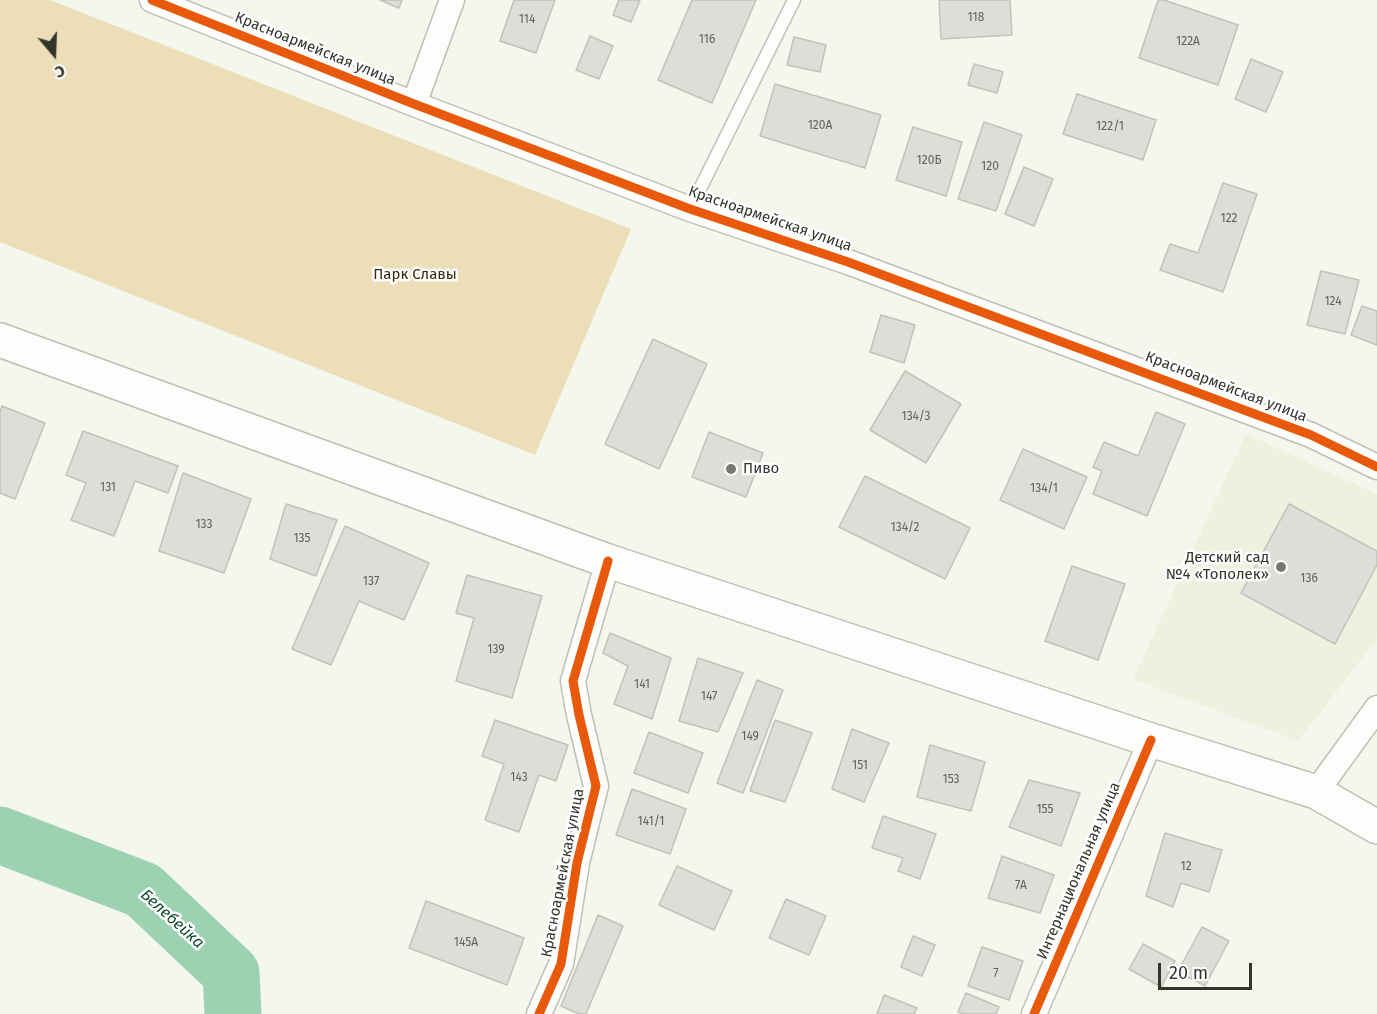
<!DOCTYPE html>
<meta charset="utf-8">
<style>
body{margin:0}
#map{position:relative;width:1377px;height:1014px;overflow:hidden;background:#f4f7ec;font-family:"Fira Sans",sans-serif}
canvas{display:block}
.north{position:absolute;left:24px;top:24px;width:60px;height:60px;-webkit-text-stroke:4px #fff;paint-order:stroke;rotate:161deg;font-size:16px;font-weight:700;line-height:24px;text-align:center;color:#33352d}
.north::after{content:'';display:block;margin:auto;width:21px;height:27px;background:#33352d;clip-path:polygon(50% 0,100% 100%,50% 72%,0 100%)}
.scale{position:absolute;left:1158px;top:963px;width:94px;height:27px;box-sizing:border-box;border:3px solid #33352d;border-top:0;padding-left:8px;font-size:18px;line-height:21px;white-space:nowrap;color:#33352d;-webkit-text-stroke:4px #fff;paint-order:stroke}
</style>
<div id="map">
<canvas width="1377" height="1014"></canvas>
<div class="north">С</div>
<div class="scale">20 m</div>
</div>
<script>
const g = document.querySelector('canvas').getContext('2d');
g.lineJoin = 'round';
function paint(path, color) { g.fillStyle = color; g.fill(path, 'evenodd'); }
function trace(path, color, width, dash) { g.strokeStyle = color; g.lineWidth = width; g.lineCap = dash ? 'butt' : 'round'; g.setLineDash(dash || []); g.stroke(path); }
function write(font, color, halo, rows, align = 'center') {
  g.font = font + ' "Fira Sans",sans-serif'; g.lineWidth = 5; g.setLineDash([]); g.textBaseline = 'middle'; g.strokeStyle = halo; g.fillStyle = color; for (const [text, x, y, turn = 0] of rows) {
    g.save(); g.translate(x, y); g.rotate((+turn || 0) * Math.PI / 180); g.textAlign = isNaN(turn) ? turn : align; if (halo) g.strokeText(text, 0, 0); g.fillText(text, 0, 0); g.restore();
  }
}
paint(new Path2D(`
 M 1246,434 L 1377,494 L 1377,639 L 1298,741 L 1133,679 Z`), '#ecf2de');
paint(new Path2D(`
 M 0,0 L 50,0 L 631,229 L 535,455 L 0,242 Z`), '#ecdeb9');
trace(new Path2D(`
 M 0,835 L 143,890 L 231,973 L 233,1014`), '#9cd2b1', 57);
const building = new Path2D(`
 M 380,0 L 402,0 L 399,8 Z
 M 514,0 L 555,0 L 536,53 L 500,41 Z
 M 619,0 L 640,0 L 631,22 L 613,15 Z
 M 692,0 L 756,0 L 712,103 L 658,80 Z
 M 939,0 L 1010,0 L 1012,35 L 941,39 Z
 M 1158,0 L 1164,0 L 1238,25 L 1218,85 L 1139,58 Z
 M 590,36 L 613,46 L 599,79 L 576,70 Z
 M 794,37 L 826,45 L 820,72 L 787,65 Z
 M 1251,59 L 1283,72 L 1266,112 L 1235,99 Z
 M 974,64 L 1003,72 L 997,93 L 968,85 Z
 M 775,84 L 881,115 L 865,168 L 760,136 Z
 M 1077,94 L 1156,120 L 1143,160 L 1063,134 Z
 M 984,122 L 1022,135 L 996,211 L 958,199 Z
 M 913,127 L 962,142 L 946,196 L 896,180 Z
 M 1024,167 L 1053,179 L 1034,226 L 1005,214 Z
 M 1223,183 L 1257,194 L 1223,292 L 1160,270 L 1170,244 L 1198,253 Z
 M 1321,271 L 1359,280 L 1345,334 L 1307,325 Z
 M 1362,306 L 1377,311 L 1377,345 L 1351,335 Z
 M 881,315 L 915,325 L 904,363 L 870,352 Z
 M 653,339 L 707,364 L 659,469 L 605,444 Z
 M 905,371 L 961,404 L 926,463 L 870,430 Z
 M 2,406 L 45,423 L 15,499 L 0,493 L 0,412 Z
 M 1156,412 L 1185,424 L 1147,516 L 1093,494 L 1102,471 L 1093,467 L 1104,442 L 1138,456 Z
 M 83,431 L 178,466 L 168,493 L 135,481 L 114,536 L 71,520 L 86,483 L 66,475 Z
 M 709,432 L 763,453 L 746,497 L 692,477 Z
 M 1023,449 L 1087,477 L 1064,529 L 1000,500 Z
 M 183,473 L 251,499 L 224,573 L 159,551 Z
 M 865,476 L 970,528 L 945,579 L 839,527 Z
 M 286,504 L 337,520 L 316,576 L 270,559 Z
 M 1289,504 L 1377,551 L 1377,565 L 1335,644 L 1241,593 Z
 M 345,526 L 429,563 L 404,620 L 359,601 L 331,665 L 292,649 Z
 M 1072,566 L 1125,584 L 1098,660 L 1045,641 Z
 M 467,575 L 542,596 L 512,698 L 456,681 L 474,618 L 456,613 Z
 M 610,633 L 671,658 L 652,719 L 614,704 L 628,666 L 603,653 Z
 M 698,658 L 743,673 L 718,732 L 679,721 Z
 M 757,680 L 783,690 L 743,793 L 717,783 Z
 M 495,720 L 568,745 L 556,781 L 539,775 L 519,832 L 485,820 L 504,764 L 482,756 Z
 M 775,720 L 812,733 L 785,802 L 750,791 Z
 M 852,729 L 889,743 L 864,802 L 832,789 Z
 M 649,732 L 703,753 L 688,793 L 634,773 Z
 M 930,745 L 985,762 L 971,811 L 917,797 Z
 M 1029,780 L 1080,793 L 1061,846 L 1009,827 Z
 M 632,789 L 686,809 L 670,854 L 616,835 Z
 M 883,816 L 936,834 L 920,879 L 898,871 L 903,858 L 872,848 Z
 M 1165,833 L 1222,850 L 1209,892 L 1181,883 L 1173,907 L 1146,896 Z
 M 1002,856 L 1054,875 L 1040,913 L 988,898 Z
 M 677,866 L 732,891 L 714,930 L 659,905 Z
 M 786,899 L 826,916 L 809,955 L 769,938 Z
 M 426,901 L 524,938 L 507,985 L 409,948 Z
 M 598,915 L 623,926 L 586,1014 L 579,1014 L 561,1006 Z
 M 1202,927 L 1229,941 L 1205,986 L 1178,971 Z
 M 913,936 L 935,945 L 922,976 L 901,967 Z
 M 1143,944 L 1175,961 L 1161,987 L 1129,969 Z
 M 982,947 L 1023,961 L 1009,1000 L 968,986 Z
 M 966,993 L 999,1007 L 996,1014 L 963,1014 L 958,1012 Z
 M 884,995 L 917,1008 L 914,1014 L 877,1014 Z`);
paint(building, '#dcdfd8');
trace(building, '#bfc3bb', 1.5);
const service = new Path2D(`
 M 690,209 L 794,0`);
const minor = new Path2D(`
 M 152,0 L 414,104 L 690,209 L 848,262 L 1311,435 L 1377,467
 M 414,104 L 452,0
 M 1316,792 L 1377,708
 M 539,1014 L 561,964 L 577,863 L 596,786 L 579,715 L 573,681 L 608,561
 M 1034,1014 L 1151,740`);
const secondary = new Path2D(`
 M 0,340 L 608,561 L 1151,740 L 1316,792 L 1377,827`);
trace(service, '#bec0b7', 15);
trace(minor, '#bec0b7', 27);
trace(secondary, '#bec0b7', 36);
trace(service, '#fdfefc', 12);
trace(minor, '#fdfefc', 24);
trace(secondary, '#fdfefc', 33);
trace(new Path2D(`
 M 152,0 L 414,104 L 690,209 L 848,262 L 1311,435 L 1377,467
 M 539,1014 L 561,964 L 577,863 L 596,786 L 579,715 L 573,681 L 608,561
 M 1034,1014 L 1151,740`), '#e8590c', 9);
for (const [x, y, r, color] of [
 [731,469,6,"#777970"],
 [1281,567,6,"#777970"]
]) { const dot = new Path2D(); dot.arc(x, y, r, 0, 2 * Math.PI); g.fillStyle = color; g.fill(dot); trace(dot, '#fff', 2); }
write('12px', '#5f615a', null, [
 ["118",976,18],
 ["114",527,20],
 ["116",707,40],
 ["122А",1188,42],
 ["120А",820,126],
 ["122/1",1110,127],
 ["120Б",929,161],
 ["120",990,167],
 ["122",1229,219],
 ["124",1333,302],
 ["134/3",916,417],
 ["131",108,488],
 ["134/1",1044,489],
 ["133",204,525],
 ["134/2",905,528],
 ["135",302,539],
 ["136",1309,579],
 ["137",371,582],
 ["139",496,650],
 ["141",642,685],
 ["147",709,697],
 ["149",750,737],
 ["151",860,766],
 ["143",519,778],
 ["153",951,780],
 ["155",1045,810],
 ["141/1",651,822],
 ["12",1186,867],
 ["7А",1021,886],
 ["145А",466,943],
 ["7",996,974]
]);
write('15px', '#33352d', '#fff', [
 ["Красноармейская улица",315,49,22],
 ["Красноармейская улица",770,219,19],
 ["Красноармейская улица",1226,387,21],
 ["Интернациональная улица",1079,871,-67],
 ["Красноармейская улица",563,873,-79]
]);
write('15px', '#382a0a', '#fff', [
 ["Парк Славы",415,275]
]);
write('15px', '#33352d', '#fff', [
 ["Пиво",743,469],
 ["Детский сад",1269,558,"right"],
 ["№4 «Тополек»",1269,575,"right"]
], 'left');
write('italic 16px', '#0e4a2e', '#fff', [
 ["Белебейка",172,919,42]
]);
</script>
